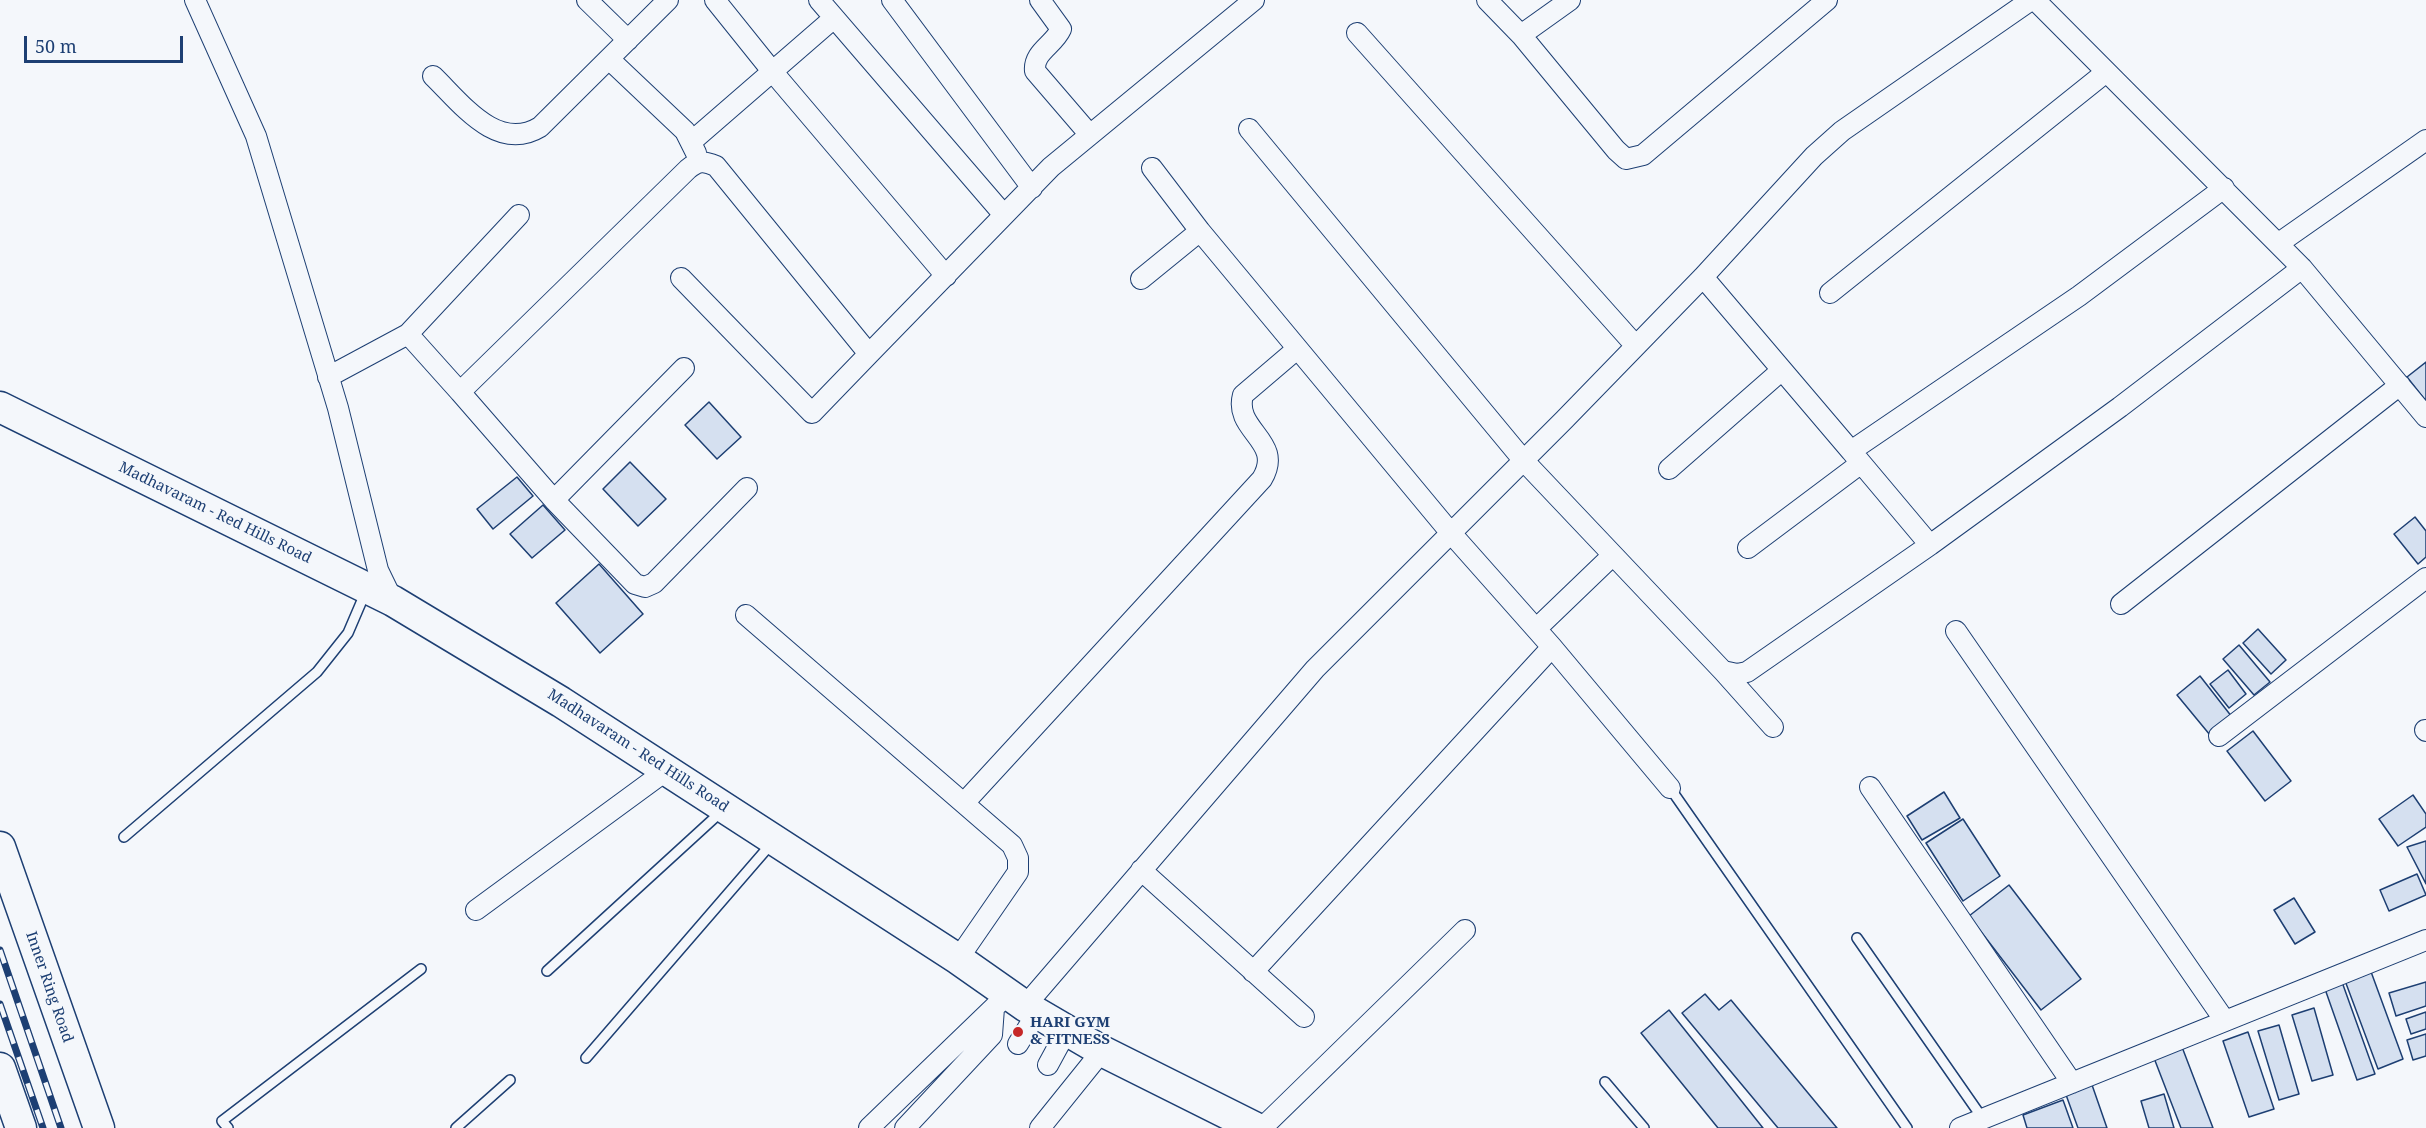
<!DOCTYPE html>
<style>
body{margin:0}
#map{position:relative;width:2426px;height:1128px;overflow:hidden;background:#f4f7fb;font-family:"Noto Serif",serif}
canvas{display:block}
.scale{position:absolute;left:24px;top:36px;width:159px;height:27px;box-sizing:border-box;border:3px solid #1d3f73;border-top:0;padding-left:8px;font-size:18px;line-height:21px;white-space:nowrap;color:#1d3f73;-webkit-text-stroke:4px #f4f7fb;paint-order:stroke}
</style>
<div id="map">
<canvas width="2426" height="1128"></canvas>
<div class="scale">50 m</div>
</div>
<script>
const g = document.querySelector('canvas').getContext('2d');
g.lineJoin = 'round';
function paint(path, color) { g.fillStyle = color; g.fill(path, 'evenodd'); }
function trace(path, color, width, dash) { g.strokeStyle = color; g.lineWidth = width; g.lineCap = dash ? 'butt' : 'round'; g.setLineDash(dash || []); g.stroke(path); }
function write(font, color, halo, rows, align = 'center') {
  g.font = font + ' "Noto Serif",serif'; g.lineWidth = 4.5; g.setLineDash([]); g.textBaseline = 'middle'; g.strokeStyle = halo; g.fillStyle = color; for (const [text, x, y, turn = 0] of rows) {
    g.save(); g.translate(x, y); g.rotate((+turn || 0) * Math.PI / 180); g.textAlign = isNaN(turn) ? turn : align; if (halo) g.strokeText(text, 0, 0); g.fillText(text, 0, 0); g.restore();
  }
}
const building = new Path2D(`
 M 2426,362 L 2426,401 L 2407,377 Z
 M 709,402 L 741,437 L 717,459 L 685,425 Z
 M 630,462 L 666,499 L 638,526 L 603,489 Z
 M 517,477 L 533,496 L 493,529 L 477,509 Z
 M 543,505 L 565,530 L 532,558 L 510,534 Z
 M 2415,517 L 2426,531 L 2426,557 L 2418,564 L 2394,534 Z
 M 599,564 L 643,614 L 600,653 L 556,603 Z
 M 2258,629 L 2286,660 L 2271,674 L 2243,643 Z
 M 2239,645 L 2270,682 L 2254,695 L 2223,659 Z
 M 2228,670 L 2246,694 L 2229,708 L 2210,684 Z
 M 2200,676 L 2232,717 L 2210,735 L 2177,695 Z
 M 2253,731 L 2291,781 L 2265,801 L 2227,751 Z
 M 1944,792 L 1960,818 L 1922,840 L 1907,816 Z
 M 2413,795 L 2426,814 L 2426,827 L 2398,846 L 2379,819 Z
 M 1963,819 L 2000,876 L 1963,901 L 1926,843 Z
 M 2426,841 L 2426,884 L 2407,847 Z
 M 2417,874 L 2426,895 L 2389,911 L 2380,890 Z
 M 2009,885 L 2081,979 L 2041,1010 L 1969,916 Z
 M 2294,898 L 2315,932 L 2295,944 L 2274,910 Z
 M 2370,969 L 2403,1059 L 2378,1069 L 2344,978 Z
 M 2342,982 L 2375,1074 L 2357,1080 L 2325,989 Z
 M 2426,982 L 2426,1006 L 2396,1016 L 2389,993 Z
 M 1705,994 L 1719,1010 L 1731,1000 L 1837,1128 L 1778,1128 L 1682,1013 Z
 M 2314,1008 L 2333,1075 L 2312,1081 L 2292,1015 Z
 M 1669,1010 L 1763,1128 L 1718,1128 L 1641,1033 Z
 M 2426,1012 L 2426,1029 L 2411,1034 L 2406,1019 Z
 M 2279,1025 L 2299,1094 L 2279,1100 L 2258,1031 Z
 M 2248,1032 L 2274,1109 L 2249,1117 L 2223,1041 Z
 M 2426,1034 L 2426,1056 L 2413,1060 L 2407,1040 Z
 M 2182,1047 L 2213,1128 L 2181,1128 L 2154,1058 Z
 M 2091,1082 L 2107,1128 L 2078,1128 L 2065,1092 Z
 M 2164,1094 L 2174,1128 L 2149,1128 L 2141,1101 Z
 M 2063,1100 L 2073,1128 L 2027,1128 L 2023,1115 Z`);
paint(building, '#d5e0f0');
trace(building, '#1d3f73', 1.5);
const lane = new Path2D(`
 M 1670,788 L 1907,1128
 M 124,837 L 317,672 L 348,633 L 366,591
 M 1857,938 L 1983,1119
 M 547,971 L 722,811
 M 586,1058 L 771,844
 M 1605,1082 L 1644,1128
 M 228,1128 L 222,1121 L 421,969
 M 456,1128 L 510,1080`);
const street = new Path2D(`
 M 195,0 L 256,136 L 338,408 L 378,570 L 393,601
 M 587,0 L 628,40
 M 715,0 L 772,71 L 946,276
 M 819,0 L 1004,215
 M 892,0 L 1032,188
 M 1040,0 L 1061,29 C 1054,45 1033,52 1035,71 L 1090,135
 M 1487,0 L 1521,35 L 1570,0
 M 2035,0 L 2302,268 L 2426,417
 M 1357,33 L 1635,345
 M 1521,35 L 1616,150 L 1626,159 L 1643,155 L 1827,0
 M 609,59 L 685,131 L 696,153
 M 433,76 C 461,103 497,153 540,127 L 668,0
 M 1249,129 L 1524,461 L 1723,671 L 1737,674 L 1747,672 L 1930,545
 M 691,142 L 834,18
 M 1152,168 L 1200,231
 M 2224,188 L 2079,296 L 1851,451 L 1930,545 L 2120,407 L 2302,268
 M 2279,243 L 2426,140
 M 1703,277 L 1851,451
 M 681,278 L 812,413 L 869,354
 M 1141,279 L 1200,231 L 1450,532 L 1552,647 L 1670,788
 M 1830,293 L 2105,73
 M 408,334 L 519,215
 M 328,377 L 408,334 L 460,392 L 688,169 C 699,160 704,161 716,166 L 869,354 L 1051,167 L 1254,0
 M 460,392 L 554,500 L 635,584 L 645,587 L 654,583 L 747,488
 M 1669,469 L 1782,370
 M 554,500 L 684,368
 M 1748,548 L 1860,464
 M 2121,604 L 2400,385
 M 746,615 L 1012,845 L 1018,858 L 1018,872 L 958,959
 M 1536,629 L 1613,555
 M 1956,631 L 2225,1021
 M 1723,671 L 1773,727
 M 2425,730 L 2426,731
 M 2219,736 L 2426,578
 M 1870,787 L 2072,1083
 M 964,803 L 1262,479 C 1285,441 1233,431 1243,395 L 1297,349
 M 1141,870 L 1304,1017
 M 476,910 L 667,770
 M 1253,972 L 1552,647
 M 1025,1006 L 1315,669 L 1564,420 L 1703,277 L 1814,156 L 1842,131 L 2031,0
 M 1018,1044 L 1037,1013
 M 1048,1065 L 1067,1030
 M 869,1128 L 1008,994
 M 905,1128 L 992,1035 L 994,1008
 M 1040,1128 L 1102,1051
 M 1262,1128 L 1465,930
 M 1960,1128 L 2426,940`);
const primary = new Path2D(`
 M 0,407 L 393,601 L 561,702 L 958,959 L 1025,1006 L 1102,1051 L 1256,1128
 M 0,847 L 99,1128
 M 0,1068 L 21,1128`);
trace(lane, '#1d3f73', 12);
trace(street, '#1d3f73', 22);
trace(primary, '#1d3f73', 33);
trace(lane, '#f4f7fb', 9);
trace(street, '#f4f7fb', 20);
trace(primary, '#f4f7fb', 30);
const rail = new Path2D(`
 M 0,950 L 61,1128
 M 0,1004 L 43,1128`);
trace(rail, '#1d3f73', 7);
trace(rail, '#f4f7fb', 4.5, [14]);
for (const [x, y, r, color] of [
 [1018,1032,6,"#c62828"]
]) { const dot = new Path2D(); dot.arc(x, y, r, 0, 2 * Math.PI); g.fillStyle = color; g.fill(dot); trace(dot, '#f4f7fb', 2); }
write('15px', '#1d3f73', '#f4f7fb', [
 ["Madhavaram - Red Hills Road",215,513,26],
 ["Madhavaram - Red Hills Road",638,751,33],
 ["Inner Ring Road",49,987,71]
]);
write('bold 15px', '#1d3f73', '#f4f7fb', [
 ["HARI GYM",1030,1023],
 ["& FITNESS",1030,1040]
], 'left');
</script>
